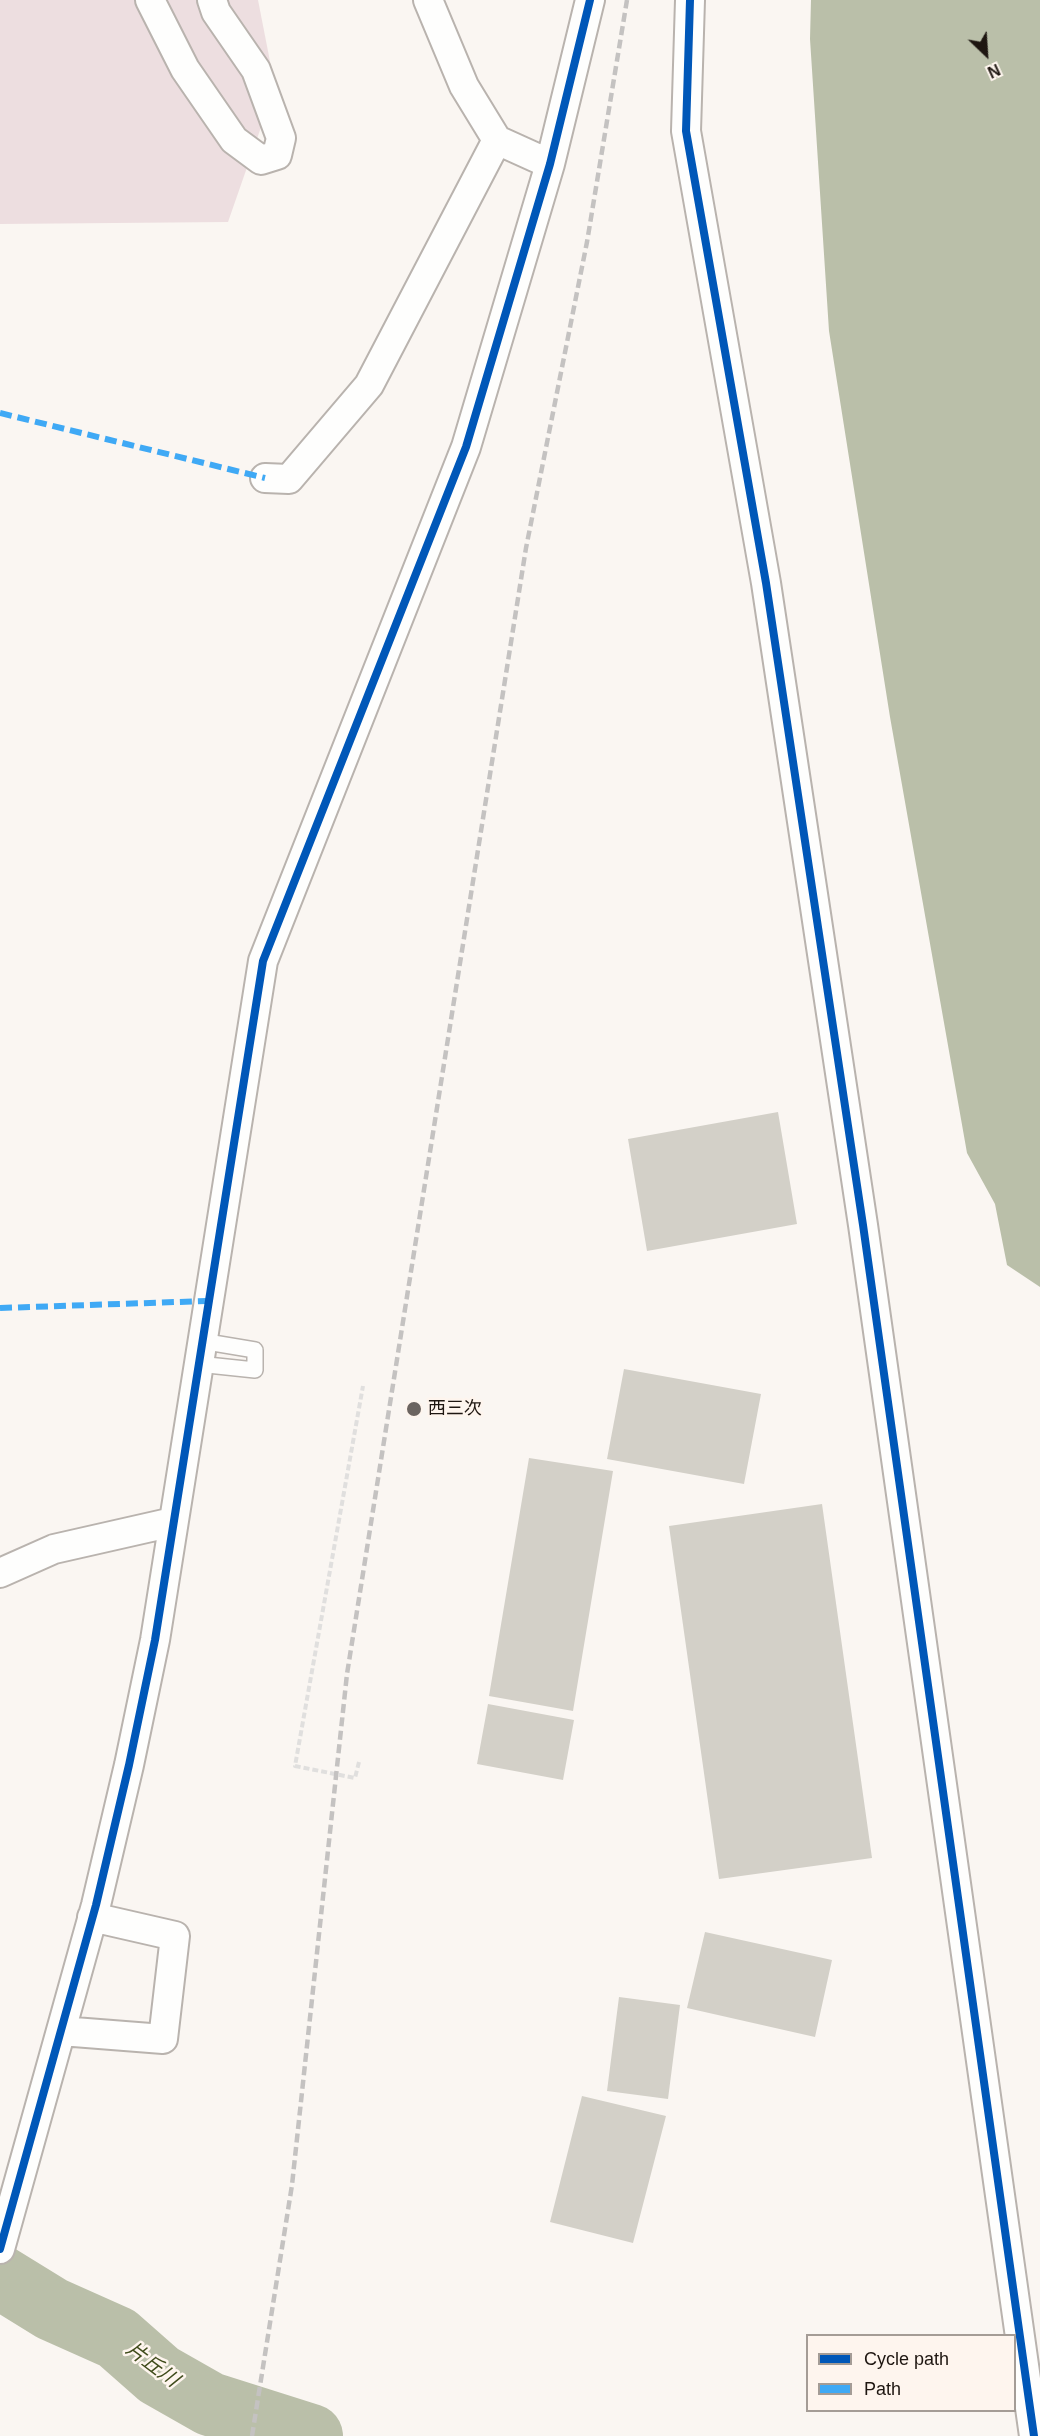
<!DOCTYPE html>
<meta charset="utf-8">
<style>
body{margin:0}
#map{position:relative;width:1040px;height:2436px;overflow:hidden;background:#faf6f2;font-family:Arial,sans-serif}
canvas{display:block}
.legend{position:absolute;left:806px;top:2334px;width:210px;height:78px;box-sizing:border-box;background:#fef5ee;border:2px solid #a49c96;margin:0;padding:8px 10px;list-style:none;font-size:18px;color:#1e1611}
.legend li{display:flex;align-items:center;gap:12px;height:30px}
.legend b{width:30px;border:2px solid #a49c96}
.north{position:absolute;left:956px;top:24px;width:60px;height:60px;-webkit-text-stroke:4px #fef5ee;paint-order:stroke;rotate:155deg;font-size:16px;font-weight:700;line-height:24px;text-align:center;color:#1e1611}
.north::after{content:'';display:block;margin:auto;width:21px;height:27px;background:#1e1611;clip-path:polygon(50% 0,100% 100%,50% 72%,0 100%)}
</style>
<div id="map">
<canvas width="1040" height="2436"></canvas>
<ul class="legend">
<li><b style="height:8px;background:#0057b8"></b>Cycle path</li>
<li><b style="height:8px;background:#3fa9f5"></b>Path</li>
</ul>
<div class="north">N</div>
</div>
<script>
const g = document.querySelector('canvas').getContext('2d');
g.lineJoin = 'round';
function paint(path, color) { g.fillStyle = color; g.fill(path, 'evenodd'); }
function trace(path, color, width, dash) { g.strokeStyle = color; g.lineWidth = width; g.lineCap = dash ? 'butt' : 'round'; g.setLineDash(dash || []); g.stroke(path); }
function write(font, color, halo, rows, align = 'center') {
  g.font = font + ' Arial,"Noto Sans JP",sans-serif'; g.lineWidth = 5; g.setLineDash([]); g.textBaseline = 'middle'; g.strokeStyle = halo; g.fillStyle = color; for (const [text, x, y, turn = 0] of rows) {
    g.save(); g.translate(x, y); g.rotate((+turn || 0) * Math.PI / 180); g.textAlign = isNaN(turn) ? turn : align; if (halo) g.strokeText(text, 0, 0); g.fillText(text, 0, 0); g.restore();
  }
}
paint(new Path2D(`
 M 0,0 L 258,0 L 275,87 L 228,222 L 0,224 Z`), '#eddee0');
paint(new Path2D(`
 M 811,0 L 1040,0 L 1040,1287 L 1007,1265 L 995,1204 L 967,1153 L 890,717 L 829,331 L 810,39 Z`), '#babfa9');
trace(new Path2D(`
 M 0,2277 L 52,2309 L 117,2338 L 159,2375 L 210,2404 L 311,2436`), '#babfa9', 64);
paint(new Path2D(`
 M 778,1112 L 797,1224 L 647,1251 L 628,1139 Z
 M 624,1369 L 761,1394 L 744,1484 L 607,1459 Z
 M 529,1458 L 613,1471 L 573,1711 L 489,1696 Z
 M 822,1504 L 872,1858 L 719,1879 L 669,1526 Z
 M 488,1704 L 574,1720 L 563,1780 L 477,1764 Z
 M 705,1932 L 832,1960 L 815,2037 L 687,2008 Z
 M 619,1997 L 680,2005 L 668,2099 L 607,2091 Z
 M 582,2096 L 666,2116 L 633,2243 L 550,2222 Z`), '#d3d0c8');
const lane = new Path2D(`
 M 198,1364 L 255,1370 L 255,1350 L 201,1341`);
const street = new Path2D(`
 M 150,0 L 185,69 L 234,140 L 261,160 L 277,155 L 281,138 L 256,70 L 216,12 L 212,0
 M 428,0 L 464,86 L 497,140 L 550,164
 M 690,0 L 686,131 L 766,583 L 863,1225 L 1034,2436
 M 265,478 L 289,479 L 369,385 L 497,140
 M 0,1573 L 54,1549 L 173,1522
 M 61,2031 L 163,2039 L 175,1936 L 92,1917
 M 0,2249 L 96,1905 L 129,1765 L 155,1640 L 263,961 L 466,447 L 550,164 L 590,0`);
trace(lane, '#b9b3ae', 18);
trace(street, '#b9b3ae', 32);
trace(new Path2D(`
 M 359,1762 L 355,1778 L 295,1766 L 363,1386`), '#e0dfde', 4, [6, 3]);
trace(lane, '#fefefd', 15);
trace(street, '#fefefd', 28);
trace(new Path2D(`
 M 252,2436 L 292,2185 L 347,1674 L 526,548 L 587,242 L 627,0`), '#c4c2c1', 4.5, [9, 4.5]);
trace(new Path2D(`
 M 0,413 L 265,478
 M 0,1308 L 207,1301`), '#3fa9f5', 6, [12, 6]);
trace(new Path2D(`
 M 690,0 L 686,131 L 766,583 L 863,1225 L 1034,2436
 M 0,2249 L 96,1905 L 129,1765 L 155,1640 L 263,961 L 466,447 L 550,164 L 590,0`), '#0057b8', 8);
for (const [x, y, r, color] of [
 [414,1409,8,"#6b6460"]
]) { const dot = new Path2D(); dot.arc(x, y, r, 0, 2 * Math.PI); g.fillStyle = color; g.fill(dot); trace(dot, '#fef5ee', 2); }
write('18px', '#1e1611', '#fef5ee', [
 ["西三次",428,1409]
], 'left');
write('italic 20px', '#404c1c', '#fef5ee', [
 ["片丘川",152,2365,37]
]);
</script>
